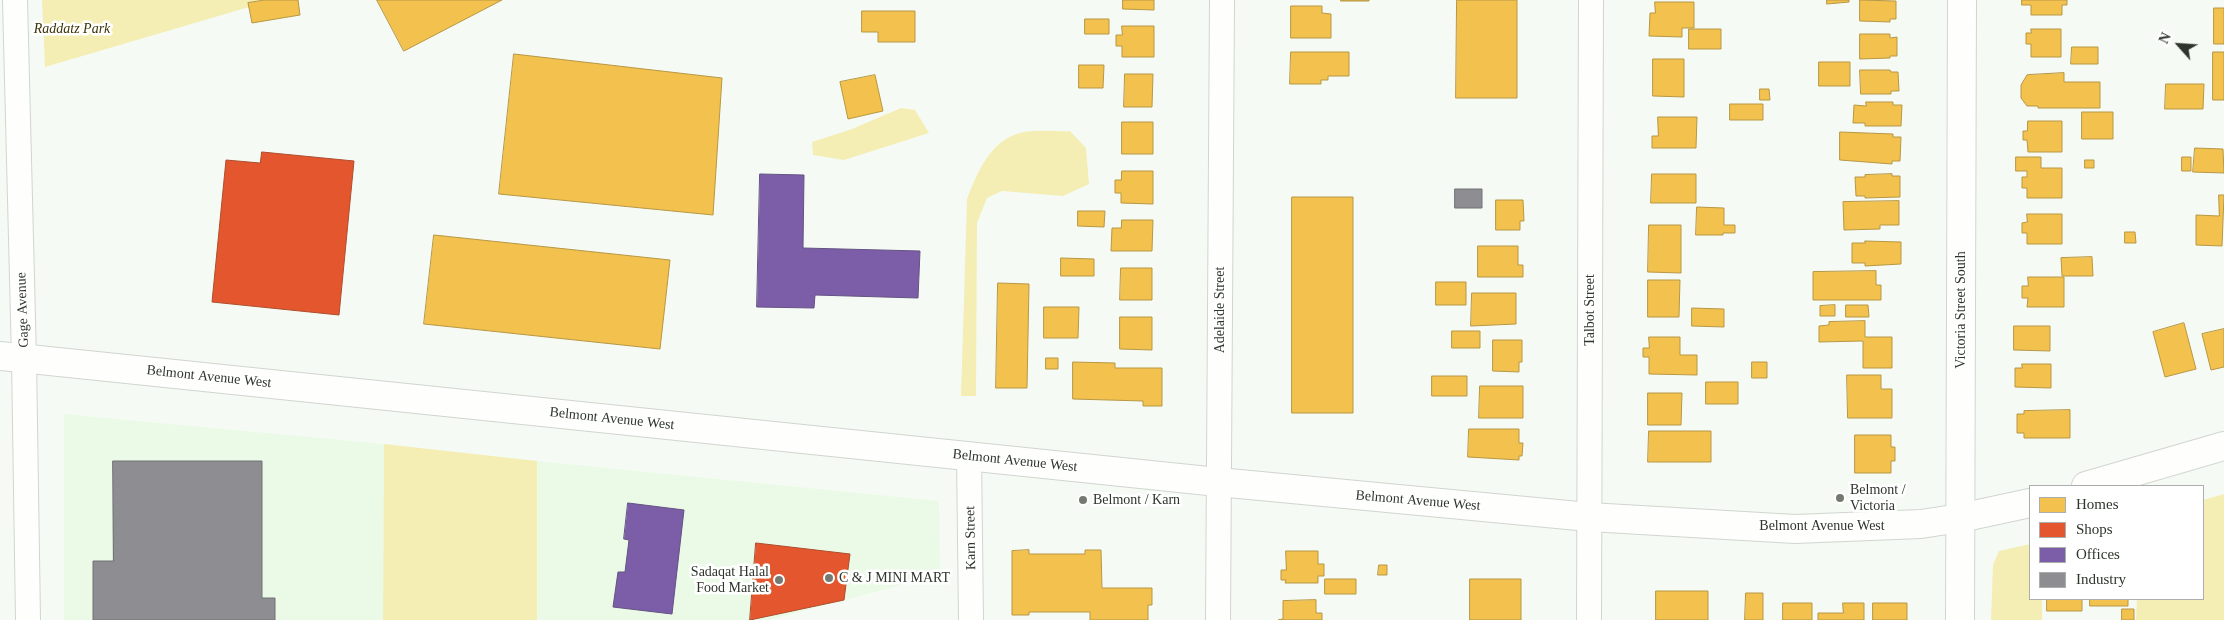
<!DOCTYPE html>
<style>
body{margin:0}
#map{position:relative;width:2224px;height:620px;overflow:hidden;background:#f5fbf4;font-family:Georgia,serif}
canvas{display:block}
.legend{position:absolute;left:2029px;top:485px;width:175px;height:115px;box-sizing:border-box;background:#fff;border:1px solid #abaeab;margin:0;padding:6px 9px;list-style:none;font-size:15px;color:#2e352c}
.legend li{display:flex;align-items:center;gap:10px;height:25px}
.legend b{width:25px;border:1px solid #abaeab}
.north{position:absolute;left:2154px;top:20px;width:50px;height:50px;-webkit-text-stroke:4px #fff;paint-order:stroke;rotate:296deg;font-size:14px;font-weight:700;line-height:20px;text-align:center;color:#2e352c}
.north::after{content:'';display:block;margin:auto;width:18px;height:22px;background:#2e352c;clip-path:polygon(50% 0,100% 100%,50% 72%,0 100%)}
</style>
<div id="map">
<canvas width="2224" height="620"></canvas>
<ul class="legend">
<li><b style="height:14px;background:#f2c14e"></b>Homes</li>
<li><b style="height:14px;background:#e4572e"></b>Shops</li>
<li><b style="height:14px;background:#7b5ea7"></b>Offices</li>
<li><b style="height:14px;background:#8d8d92"></b>Industry</li>
</ul>
<div class="north">N</div>
</div>
<script>
const g = document.querySelector('canvas').getContext('2d');
g.lineJoin = 'round';
function paint(path, color) { g.fillStyle = color; g.fill(path, 'evenodd'); }
function trace(path, color, width, dash) { g.strokeStyle = color; g.lineWidth = width; g.lineCap = dash ? 'butt' : 'round'; g.setLineDash(dash || []); g.stroke(path); }
function write(font, color, halo, rows, align = 'center') {
  g.font = font + ' Georgia,serif'; g.lineWidth = 5; g.setLineDash([]); g.textBaseline = 'middle'; g.strokeStyle = halo; g.fillStyle = color; for (const [text, x, y, turn = 0] of rows) {
    g.save(); g.translate(x, y); g.rotate((+turn || 0) * Math.PI / 180); g.textAlign = isNaN(turn) ? turn : align; if (halo) g.strokeText(text, 0, 0); g.fillText(text, 0, 0); g.restore();
  }
}
paint(new Path2D(`
 M 64,414 L 384,444 L 383,620 L 64,620 Z
 M 537,461 L 939,501 L 940,575 L 769,620 L 537,620 Z`), '#ebfae7');
paint(new Path2D(`
 M 42,0 L 273,0 L 45,67 Z
 M 901,108 L 915,110 L 929,133 L 844,160 L 813,155 L 812,142 L 852,129 Z
 M 1070,131 L 1086,148 L 1089,184 L 1063,196 L 1002,191 L 987,198 L 977,223 L 976,396 L 961,396 L 967,199 C 977,173 990,141 1020,133 C 1034,129 1056,132 1070,131 Z
 M 384,444 L 537,461 L 537,620 L 383,620 Z
 M 2224,494 L 2224,620 L 2136,620 L 2137,599 L 2203,599 L 2203,500 Z
 M 2030,544 L 2030,599 L 2042,599 L 2042,620 L 1991,620 L 1993,565 L 1999,551 Z`), '#f4eeb5');
const homes = new Path2D(`
 M 265,0 L 298,0 L 300,15 L 252,23 L 248,3 Z
 M 377,0 L 502,0 L 404,51 Z
 M 1123,0 L 1154,0 L 1154,10 L 1123,9 Z
 M 1341,0 L 1369,0 L 1369,1 L 1341,1 Z
 M 1457,0 L 1517,0 L 1517,98 L 1456,98 Z
 M 1827,0 L 1849,0 L 1849,2 L 1827,4 Z
 M 1860,0 L 1896,1 L 1896,19 L 1890,19 L 1890,22 L 1860,21 Z
 M 2022,0 L 2067,0 L 2067,5 L 2062,5 L 2062,15 L 2031,15 L 2031,5 L 2022,5 Z
 M 1655,2 L 1694,2 L 1694,28 L 1682,28 L 1682,37 L 1649,36 L 1650,13 L 1655,13 Z
 M 1291,6 L 1322,6 L 1322,13 L 1331,14 L 1331,38 L 1291,38 Z
 M 2214,8 L 2224,8 L 2224,44 L 2214,44 Z
 M 862,11 L 915,11 L 915,42 L 878,42 L 878,32 L 862,32 Z
 M 1085,19 L 1109,19 L 1109,34 L 1085,34 Z
 M 1122,26 L 1154,26 L 1154,57 L 1122,57 L 1122,46 L 1116,46 L 1116,35 L 1122,35 Z
 M 1689,29 L 1721,29 L 1721,49 L 1689,49 Z
 M 2031,29 L 2061,29 L 2061,57 L 2031,57 L 2031,44 L 2026,44 L 2026,33 L 2031,33 Z
 M 1860,34 L 1890,34 L 1890,38 L 1897,37 L 1897,56 L 1890,56 L 1890,58 L 1860,59 Z
 M 2072,47 L 2098,47 L 2098,64 L 2071,64 Z
 M 1291,52 L 1349,52 L 1349,76 L 1328,76 L 1328,80 L 1321,80 L 1321,84 L 1290,84 Z
 M 2213,52 L 2224,52 L 2224,100 L 2213,100 Z
 M 514,54 L 722,78 L 713,215 L 499,194 Z
 M 1653,59 L 1684,59 L 1684,97 L 1653,96 Z
 M 1819,62 L 1850,62 L 1850,86 L 1819,86 Z
 M 1079,65 L 1104,65 L 1103,88 L 1079,88 Z
 M 1860,70 L 1890,70 L 1891,72 L 1898,72 L 1899,91 L 1891,91 L 1891,94 L 1861,94 Z
 M 2064,73 L 2064,82 L 2100,82 L 2100,108 L 2038,108 L 2038,106 L 2027,106 L 2021,98 L 2021,85 L 2027,75 Z
 M 1125,74 L 1153,74 L 1152,107 L 1124,107 Z
 M 875,75 L 883,111 L 848,119 L 840,82 Z
 M 2166,84 L 2204,84 L 2203,109 L 2165,109 Z
 M 1760,89 L 1769,89 L 1770,100 L 1760,100 Z
 M 1866,102 L 1893,102 L 1893,105 L 1902,105 L 1901,126 L 1865,126 L 1865,123 L 1853,123 L 1854,105 L 1866,106 Z
 M 1730,104 L 1763,104 L 1763,120 L 1730,120 Z
 M 2082,112 L 2113,112 L 2113,139 L 2082,139 Z
 M 1658,117 L 1697,117 L 1696,148 L 1652,148 L 1652,136 L 1658,136 Z
 M 2028,121 L 2062,121 L 2062,152 L 2028,152 L 2027,140 L 2023,140 L 2023,131 L 2027,131 Z
 M 1122,122 L 1153,122 L 1153,154 L 1122,154 Z
 M 1840,132 L 1893,134 L 1893,137 L 1901,137 L 1900,161 L 1892,161 L 1892,164 L 1840,160 Z
 M 2195,148 L 2223,149 L 2224,173 L 2193,172 Z
 M 2016,157 L 2041,157 L 2041,168 L 2062,168 L 2062,198 L 2027,198 L 2027,188 L 2022,188 L 2022,177 L 2027,177 L 2027,171 L 2016,171 Z
 M 2182,157 L 2191,157 L 2191,171 L 2182,171 Z
 M 2085,160 L 2094,160 L 2094,168 L 2085,168 Z
 M 1122,171 L 1153,171 L 1153,204 L 1121,203 L 1121,193 L 1115,193 L 1115,180 L 1121,180 Z
 M 1652,174 L 1696,174 L 1696,203 L 1651,203 Z
 M 1892,174 L 1892,176 L 1900,176 L 1900,197 L 1865,198 L 1865,196 L 1856,196 L 1855,177 L 1865,177 L 1865,175 Z
 M 2219,195 L 2224,195 L 2222,246 L 2196,245 L 2196,215 L 2219,216 Z
 M 1292,197 L 1353,197 L 1353,413 L 1292,413 Z
 M 1496,200 L 1523,200 L 1524,221 L 1520,221 L 1520,230 L 1496,230 Z
 M 1899,201 L 1899,225 L 1880,225 L 1880,229 L 1844,230 L 1843,202 Z
 M 1697,207 L 1724,208 L 1724,225 L 1735,225 L 1735,233 L 1723,233 L 1723,235 L 1696,235 Z
 M 1078,211 L 1105,211 L 1104,227 L 1078,226 Z
 M 2027,214 L 2062,214 L 2062,244 L 2027,244 L 2027,233 L 2022,233 L 2022,223 L 2027,222 Z
 M 1122,220 L 1153,220 L 1152,251 L 1111,251 L 1112,228 L 1121,228 Z
 M 1649,225 L 1681,225 L 1681,273 L 1648,272 Z
 M 2125,232 L 2135,232 L 2136,243 L 2125,243 Z
 M 434,235 L 670,260 L 660,349 L 424,324 Z
 M 1865,241 L 1901,242 L 1901,264 L 1865,266 L 1865,263 L 1852,263 L 1852,243 L 1865,243 Z
 M 1478,246 L 1518,246 L 1518,265 L 1523,265 L 1523,277 L 1478,277 Z
 M 2092,257 L 2093,276 L 2062,276 L 2061,258 Z
 M 1061,258 L 1094,259 L 1094,276 L 1061,276 Z
 M 1121,268 L 1152,268 L 1152,300 L 1120,300 Z
 M 1876,271 L 1876,285 L 1881,285 L 1881,300 L 1813,300 L 1813,272 Z
 M 2028,277 L 2064,277 L 2064,307 L 2027,307 L 2028,298 L 2022,298 L 2022,286 L 2028,286 Z
 M 1648,280 L 1680,280 L 1679,317 L 1648,317 Z
 M 1436,282 L 1466,282 L 1466,305 L 1436,305 Z
 M 998,283 L 1029,284 L 1027,388 L 996,388 Z
 M 1472,293 L 1516,293 L 1516,324 L 1471,326 Z
 M 1835,305 L 1835,316 L 1820,316 L 1820,306 Z
 M 1846,305 L 1868,305 L 1869,317 L 1846,317 Z
 M 1044,307 L 1079,307 L 1078,338 L 1044,338 Z
 M 1692,308 L 1724,309 L 1724,327 L 1692,326 Z
 M 1120,317 L 1152,317 L 1152,350 L 1120,349 Z
 M 1865,321 L 1865,337 L 1892,337 L 1892,368 L 1863,368 L 1863,341 L 1819,342 L 1819,326 L 1829,325 L 1829,322 Z
 M 2184,323 L 2196,369 L 2165,377 L 2153,332 Z
 M 2014,326 L 2050,326 L 2050,351 L 2014,350 Z
 M 2224,329 L 2224,367 L 2211,370 L 2202,334 Z
 M 1452,331 L 1480,331 L 1480,348 L 1452,348 Z
 M 1649,337 L 1680,337 L 1680,355 L 1697,355 L 1697,375 L 1649,374 L 1649,357 L 1643,357 L 1643,348 L 1649,348 Z
 M 1493,340 L 1522,340 L 1522,362 L 1519,362 L 1519,372 L 1493,371 Z
 M 1046,358 L 1058,358 L 1058,369 L 1046,369 Z
 M 1073,362 L 1115,363 L 1115,368 L 1162,368 L 1162,406 L 1143,406 L 1143,401 L 1073,399 Z
 M 1752,362 L 1767,362 L 1767,378 L 1752,378 Z
 M 2022,364 L 2051,364 L 2051,388 L 2015,387 L 2015,368 L 2022,368 Z
 M 1847,375 L 1881,375 L 1881,389 L 1892,389 L 1892,418 L 1848,418 Z
 M 1432,376 L 1467,376 L 1467,396 L 1432,396 Z
 M 1706,382 L 1738,382 L 1738,404 L 1706,404 Z
 M 1480,386 L 1523,386 L 1523,418 L 1479,418 Z
 M 1648,393 L 1682,393 L 1681,425 L 1648,425 Z
 M 2070,410 L 2070,438 L 2024,438 L 2024,433 L 2017,433 L 2017,414 L 2024,414 L 2024,411 Z
 M 1469,429 L 1519,429 L 1519,443 L 1523,443 L 1522,456 L 1519,456 L 1519,460 L 1468,457 Z
 M 1649,431 L 1711,431 L 1711,462 L 1648,462 Z
 M 1855,435 L 1891,435 L 1891,447 L 1895,447 L 1895,461 L 1891,461 L 1891,473 L 1855,473 Z
 M 1029,550 L 1029,554 L 1085,554 L 1085,550 L 1101,550 L 1102,588 L 1152,588 L 1152,605 L 1148,605 L 1148,620 L 1090,620 L 1090,612 L 1029,612 L 1029,615 L 1012,615 L 1012,551 Z
 M 1286,551 L 1318,551 L 1318,564 L 1324,564 L 1324,576 L 1318,576 L 1318,583 L 1285,583 L 1286,580 L 1281,580 L 1281,570 L 1286,570 Z
 M 1379,565 L 1387,565 L 1387,575 L 1378,575 Z
 M 1325,579 L 1356,579 L 1356,594 L 1325,594 Z
 M 1470,579 L 1521,579 L 1521,620 L 1470,620 Z
 M 1656,591 L 1708,591 L 1708,620 L 1656,620 Z
 M 1746,593 L 1763,593 L 1763,620 L 1745,620 Z
 M 2047,599 L 2082,599 L 2082,611 L 2047,611 Z
 M 2090,599 L 2128,599 L 2128,606 L 2090,606 Z
 M 1316,600 L 1316,613 L 1322,613 L 1322,620 L 1278,620 L 1283,619 L 1283,601 Z
 M 1783,603 L 1812,603 L 1812,620 L 1783,620 Z
 M 1843,603 L 1864,603 L 1864,620 L 1818,620 L 1818,613 L 1843,613 Z
 M 1873,603 L 1907,603 L 1907,620 L 1873,620 Z
 M 2122,609 L 2134,609 L 2134,620 L 2122,620 Z`);
paint(homes, '#f2c14e');
trace(homes, '#b79744', 1);
const shops = new Path2D(`
 M 262,152 L 354,161 L 339,315 L 212,302 L 226,160 L 260,163 Z
 M 756,543 L 850,554 L 844,600 L 750,620 Z`);
paint(shops, '#e4572e');
trace(shops, '#ad4d2d', 1);
const offices = new Path2D(`
 M 760,174 L 804,175 L 803,248 L 920,251 L 918,298 L 815,295 L 814,308 L 757,307 Z
 M 628,503 L 684,510 L 672,614 L 613,607 L 618,572 L 625,572 L 629,540 L 624,539 Z`);
paint(offices, '#7b5ea7');
trace(offices, '#645282', 1);
const industry = new Path2D(`
 M 1455,189 L 1482,189 L 1482,208 L 1455,208 Z
 M 113,461 L 262,461 L 262,598 L 275,598 L 275,620 L 93,620 L 93,561 L 113,561 Z`);
paint(industry, '#8d8d92');
trace(industry, '#707373', 1);
const minor = new Path2D(`
 M 15,0 L 24,358 L 28,620
 M 969,456 L 971,620
 M 1218,620 L 1222,0
 M 1589,620 L 1591,0`);
const tertiary = new Path2D(`
 M 0,356 L 1218,482 L 1589,517 L 1795,529 L 1921,524 L 1960,518 L 2030,503
 M 2086,486 L 2224,446`);
const secondary = new Path2D(`
 M 1960,620 L 1962,0`);
trace(minor, '#d0d6cf', 26);
trace(tertiary, '#d0d6cf', 30);
trace(secondary, '#d0d6cf', 30);
trace(minor, '#fefefd', 24);
trace(tertiary, '#fefefd', 28);
trace(secondary, '#fefefd', 28);
for (const [x, y, r, color] of [
 [1840,498,5,"#747a72"],
 [1083,500,5,"#747a72"],
 [829,578,5,"#747a72"],
 [779,580,5,"#747a72"]
]) { const dot = new Path2D(); dot.arc(x, y, r, 0, 2 * Math.PI); g.fillStyle = color; g.fill(dot); trace(dot, '#fff', 2); }
write('italic 14px', '#3b3305', '#fff', [
 ["Raddatz Park",72,29]
]);
write('14px', '#2e352c', '#fff', [
 ["Gage Avenue",23,310,-92],
 ["Adelaide Street",1220,310,-90],
 ["Talbot Street",1590,310,-90],
 ["Victoria Street South",1961,310,-90],
 ["Belmont Avenue West",209,377,6],
 ["Belmont Avenue West",612,419,6],
 ["Belmont Avenue West",1015,461,6],
 ["Belmont Avenue West",1418,501,5],
 ["Belmont Avenue West",1822,526],
 ["Karn Street",971,538,-91]
]);
write('14px', '#2e352c', '#fff', [
 ["Belmont /",1850,490],
 ["Victoria",1850,506],
 ["Belmont / Karn",1093,500],
 ["Sadaqat Halal",769,572,"right"],
 ["Food Market",769,588,"right"],
 ["C & J MINI MART",839,578]
], 'left');
</script>
